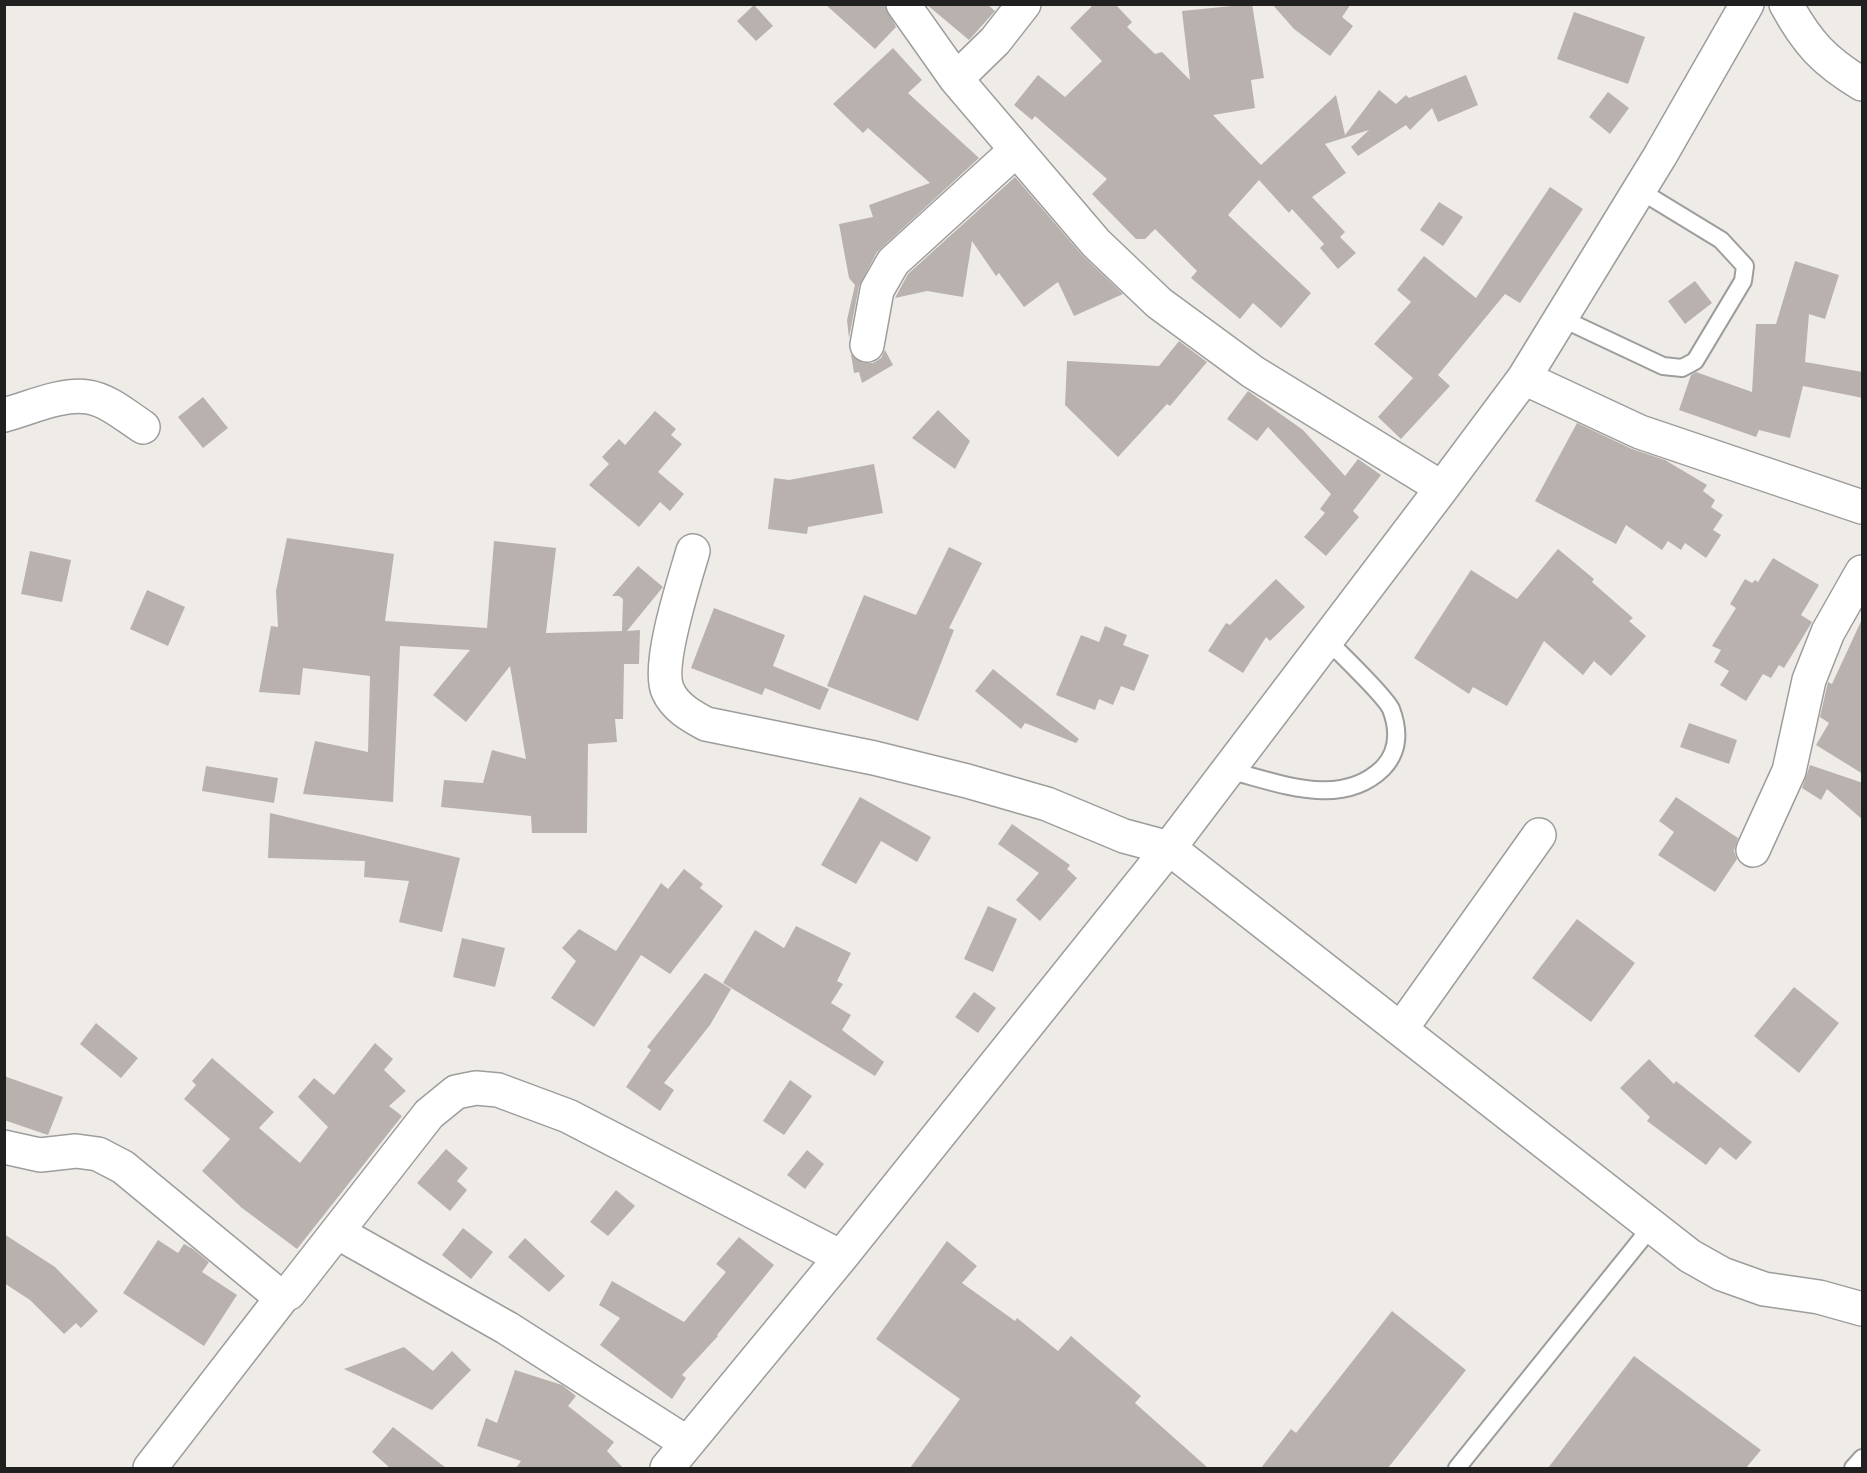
<!DOCTYPE html>
<style>
body{margin:0}
#map{position:relative;width:1867px;height:1473px;overflow:hidden;background:#efece7;font-family:"Alegreya Sans",sans-serif}
canvas{display:block}
.frame{position:absolute;inset:0;border:6px solid #202020;pointer-events:none}
</style>
<div id="map">
<canvas width="1867" height="1473"></canvas>
<div class="frame"></div>
</div>
<script>
const g = document.querySelector('canvas').getContext('2d');
g.lineJoin = 'round';
function paint(path, color) { g.fillStyle = color; g.fill(path, 'evenodd'); }
function trace(path, color, width, dash) { g.strokeStyle = color; g.lineWidth = width; g.lineCap = dash ? 'butt' : 'round'; g.setLineDash(dash || []); g.stroke(path); }
paint(new Path2D(`
 M 825,4 L 884,4 L 896,27 L 875,49 Z
 M 926,4 L 987,4 L 995,11 L 969,40 Z
 M 1094,4 L 1115,4 L 1132,22 L 1127,27 L 1155,54 L 1162,52 L 1190,80 L 1182,11 L 1252,4 L 1264,78 L 1251,80 L 1255,108 L 1213,115 L 1261,165 L 1336,95 L 1345,135 L 1379,90 L 1396,104 L 1406,95 L 1409,98 L 1466,75 L 1478,105 L 1438,122 L 1432,108 L 1410,130 L 1406,125 L 1358,156 L 1351,147 L 1369,130 L 1325,144 L 1346,173 L 1312,197 L 1345,232 L 1340,237 L 1356,253 L 1338,269 L 1320,248 L 1324,244 L 1292,209 L 1289,213 L 1259,180 L 1228,215 L 1311,293 L 1281,328 L 1253,303 L 1240,319 L 1191,278 L 1197,271 L 1155,229 L 1145,239 L 1136,239 L 1092,194 L 1107,179 L 1035,116 L 1032,120 L 1014,105 L 1038,75 L 1065,97 L 1102,61 L 1070,28 Z
 M 1272,4 L 1351,4 L 1342,17 L 1353,26 L 1330,56 L 1294,29 Z
 M 754,5 L 773,26 L 756,41 L 737,21 Z
 M 1574,12 L 1645,37 L 1628,84 L 1557,59 Z
 M 893,48 L 922,80 L 908,93 L 979,158 L 877,252 L 859,286 L 849,338 L 847,320 L 855,285 L 849,278 L 839,224 L 873,217 L 869,205 L 930,183 L 868,128 L 863,133 L 833,104 Z
 M 1608,92 L 1629,108 L 1610,134 L 1589,117 Z
 M 1015,177 L 1082,255 L 1123,294 L 1074,316 L 1058,282 L 1024,307 L 999,273 L 996,276 L 972,241 L 963,297 L 927,291 L 895,298 L 908,274 Z
 M 1550,187 L 1583,209 L 1520,303 L 1505,294 L 1438,375 L 1450,386 L 1401,439 L 1378,417 L 1413,378 L 1374,344 L 1411,302 L 1397,290 L 1424,256 L 1476,298 Z
 M 1439,202 L 1463,217 L 1443,246 L 1420,230 Z
 M 1795,261 L 1839,275 L 1825,319 L 1809,314 L 1805,362 L 1863,372 L 1863,398 L 1803,386 L 1790,438 L 1759,430 L 1756,437 L 1679,410 L 1691,375 L 1696,372 L 1752,392 L 1756,324 L 1776,324 Z
 M 1695,281 L 1712,303 L 1685,324 L 1668,301 Z
 M 1179,341 L 1207,362 L 1170,406 L 1167,404 L 1118,457 L 1065,405 L 1067,361 L 1159,366 Z
 M 885,350 L 893,365 L 862,383 L 859,372 L 854,373 L 851,354 L 863,363 L 873,363 L 881,358 Z
 M 1248,391 L 1303,430 L 1345,476 L 1358,459 L 1381,475 L 1353,511 L 1359,517 L 1326,556 L 1304,537 L 1325,513 L 1320,509 L 1331,494 L 1268,427 L 1257,441 L 1227,419 Z
 M 203,397 L 228,428 L 203,448 L 178,417 Z
 M 938,410 L 970,441 L 955,469 L 912,438 Z
 M 655,411 L 676,429 L 671,435 L 682,444 L 658,472 L 684,494 L 670,511 L 660,502 L 639,527 L 589,485 L 609,464 L 602,457 L 619,439 L 625,445 Z
 M 1577,423 L 1632,449 L 1665,460 L 1707,485 L 1703,491 L 1715,500 L 1711,507 L 1723,515 L 1713,530 L 1721,535 L 1706,558 L 1685,543 L 1681,550 L 1668,541 L 1662,550 L 1626,525 L 1616,544 L 1535,501 Z
 M 874,464 L 883,513 L 808,527 L 807,534 L 768,529 L 774,478 L 789,480 Z
 M 287,538 L 394,554 L 385,621 L 487,628 L 494,541 L 556,548 L 546,633 L 622,631 L 623,599 L 619,596 L 612,596 L 638,566 L 663,587 L 627,631 L 640,630 L 639,664 L 624,664 L 623,719 L 615,719 L 617,742 L 588,744 L 587,833 L 532,833 L 531,816 L 441,807 L 444,780 L 483,783 L 492,750 L 526,759 L 510,666 L 466,722 L 433,695 L 470,650 L 400,646 L 393,802 L 303,794 L 315,741 L 368,752 L 370,676 L 303,668 L 300,695 L 259,692 L 271,626 L 278,627 L 276,591 Z
 M 949,547 L 982,563 L 949,628 L 954,630 L 918,721 L 827,686 L 864,595 L 916,615 Z
 M 1558,549 L 1594,579 L 1592,582 L 1633,618 L 1629,621 L 1646,636 L 1611,676 L 1594,661 L 1583,675 L 1544,641 L 1507,706 L 1473,687 L 1469,694 L 1414,658 L 1471,570 L 1517,599 Z
 M 30,551 L 71,560 L 62,602 L 21,594 Z
 M 1773,558 L 1819,585 L 1801,615 L 1812,622 L 1784,668 L 1779,665 L 1771,678 L 1763,674 L 1746,701 L 1720,685 L 1729,671 L 1714,662 L 1721,650 L 1712,646 L 1736,608 L 1730,604 L 1745,579 L 1752,583 L 1755,580 L 1758,582 Z
 M 1276,579 L 1305,607 L 1270,641 L 1266,637 L 1243,673 L 1208,651 L 1226,623 L 1230,625 Z
 M 147,590 L 185,607 L 168,646 L 130,629 Z
 M 714,608 L 785,635 L 773,666 L 829,689 L 820,710 L 765,688 L 762,695 L 691,668 Z
 M 1863,617 L 1863,774 L 1816,745 L 1829,723 L 1820,717 L 1827,686 L 1828,682 L 1832,684 Z
 M 1105,626 L 1127,635 L 1123,645 L 1149,655 L 1134,691 L 1121,686 L 1113,705 L 1099,699 L 1095,710 L 1056,695 L 1081,635 L 1099,642 Z
 M 993,669 L 1079,739 L 1076,743 L 1025,723 L 1021,729 L 975,691 Z
 M 1689,723 L 1737,740 L 1729,764 L 1680,747 Z
 M 1810,765 L 1863,783 L 1863,820 L 1827,789 L 1821,800 L 1802,788 Z
 M 206,766 L 278,778 L 274,803 L 202,791 Z
 M 860,797 L 931,837 L 917,862 L 881,841 L 856,884 L 821,865 Z
 M 1676,797 L 1738,838 L 1734,851 L 1737,859 L 1715,892 L 1658,855 L 1674,832 L 1659,821 Z
 M 270,813 L 460,858 L 442,932 L 399,922 L 409,881 L 364,877 L 365,861 L 268,858 Z
 M 1012,824 L 1070,865 L 1067,869 L 1077,878 L 1040,921 L 1016,900 L 1039,873 L 998,844 Z
 M 684,869 L 703,884 L 700,888 L 723,906 L 670,974 L 641,955 L 594,1027 L 551,998 L 576,961 L 562,948 L 579,929 L 616,951 L 661,883 L 668,889 Z
 M 988,906 L 1017,919 L 993,972 L 964,959 Z
 M 1577,919 L 1635,963 L 1591,1022 L 1532,978 Z
 M 796,926 L 851,953 L 837,981 L 843,984 L 831,1003 L 851,1015 L 842,1030 L 884,1062 L 875,1076 L 723,983 L 755,930 L 784,948 Z
 M 462,938 L 505,948 L 495,987 L 453,977 Z
 M 705,973 L 731,989 L 710,1025 L 664,1083 L 674,1090 L 660,1111 L 626,1087 L 651,1050 L 647,1047 Z
 M 1794,987 L 1839,1023 L 1799,1073 L 1754,1036 Z
 M 974,992 L 996,1008 L 978,1033 L 955,1017 Z
 M 96,1023 L 138,1058 L 121,1078 L 80,1044 Z
 M 375,1043 L 393,1059 L 384,1070 L 406,1091 L 389,1106 L 402,1116 L 297,1249 L 242,1208 L 202,1171 L 230,1139 L 184,1099 L 196,1085 L 192,1081 L 212,1058 L 274,1112 L 259,1128 L 300,1163 L 328,1127 L 298,1097 L 314,1078 L 334,1095 Z
 M 1649,1059 L 1674,1084 L 1676,1081 L 1752,1142 L 1736,1160 L 1720,1147 L 1706,1165 L 1647,1121 L 1650,1117 L 1620,1088 Z
 M 4,1076 L 63,1097 L 48,1135 L 4,1120 Z
 M 790,1080 L 812,1096 L 784,1135 L 763,1121 Z
 M 446,1149 L 468,1168 L 457,1181 L 467,1190 L 450,1211 L 417,1183 Z
 M 807,1150 L 824,1164 L 805,1189 L 787,1175 Z
 M 616,1190 L 635,1206 L 608,1236 L 590,1222 Z
 M 463,1228 L 493,1252 L 471,1279 L 442,1255 Z
 M 4,1234 L 55,1267 L 98,1311 L 81,1328 L 76,1323 L 64,1334 L 30,1300 L 4,1283 Z
 M 739,1237 L 774,1265 L 717,1335 L 718,1336 L 682,1375 L 686,1378 L 672,1399 L 600,1345 L 620,1318 L 599,1305 L 612,1281 L 684,1322 L 726,1272 L 716,1264 Z
 M 525,1238 L 565,1276 L 549,1292 L 508,1257 Z
 M 158,1240 L 178,1253 L 184,1244 L 193,1249 L 209,1262 L 202,1272 L 237,1295 L 204,1346 L 123,1293 Z
 M 947,1241 L 977,1266 L 962,1283 L 1015,1321 L 1017,1318 L 1058,1351 L 1071,1336 L 1141,1396 L 1135,1403 L 1208,1468 L 910,1468 L 960,1399 L 876,1339 Z
 M 1392,1311 L 1466,1370 L 1388,1468 L 1261,1468 L 1291,1429 L 1296,1433 Z
 M 404,1347 L 433,1371 L 452,1351 L 471,1370 L 432,1410 L 344,1369 Z
 M 1634,1356 L 1761,1450 L 1746,1468 L 1548,1468 Z
 M 515,1370 L 562,1385 L 576,1396 L 568,1406 L 614,1442 L 607,1451 L 623,1468 L 516,1468 L 521,1461 L 477,1446 L 486,1418 L 497,1423 Z
 M 393,1427 L 446,1468 L 390,1468 L 372,1452 Z`), '#b8b1ad');
const service = new Path2D(`
 M 1561,318 L 1663,366 L 1682,368 L 1695,361 L 1743,281 L 1745,266 L 1721,240 L 1639,190
 M 1227,770 C 1278,782 1340,810 1383,768 C 1399,751 1399,730 1391,709 C 1385,696 1341,654 1328,641
 M 1457,1468 L 1652,1226
 M 1853,1468 L 1862,1458`);
const minor = new Path2D(`
 M 903,4 L 956,79 L 1096,243 L 1159,303 L 1253,372 L 1442,488
 M 1786,4 C 1807,43 1825,62 1862,84
 M 956,79 L 995,41 L 1024,4
 M 867,345 L 877,290 L 893,262 L 1016,150
 M 1524,378 L 1640,432 L 1862,507
 M 4,415 C 30,408 62,393 88,397 C 108,400 126,416 143,427
 M 693,551 C 685,579 656,666 668,691 C 675,707 691,716 706,724 L 874,758 L 967,781 L 1047,804 L 1124,836 L 1169,848 L 1690,1256 L 1722,1274 L 1764,1289 L 1819,1297 L 1862,1309
 M 1753,850 L 1789,771 L 1809,680 L 1828,632 L 1862,572
 M 1401,1029 L 1539,835
 M 4,1147 L 40,1155 L 76,1151 L 98,1154 L 123,1167 L 277,1294 L 289,1293 L 429,1114 L 456,1092 L 476,1088 L 498,1090 L 568,1116 L 841,1257
 M 337,1232 L 507,1328 L 687,1443
 M 150,1468 L 284,1295
 M 667,1468 L 841,1257 L 1169,848 L 1442,488 L 1524,378 L 1660,156 L 1747,4`);
trace(service, '#9d9d9d', 20);
trace(minor, '#9d9d9d', 36);
trace(service, '#fff', 16);
trace(minor, '#fff', 33);
</script>
